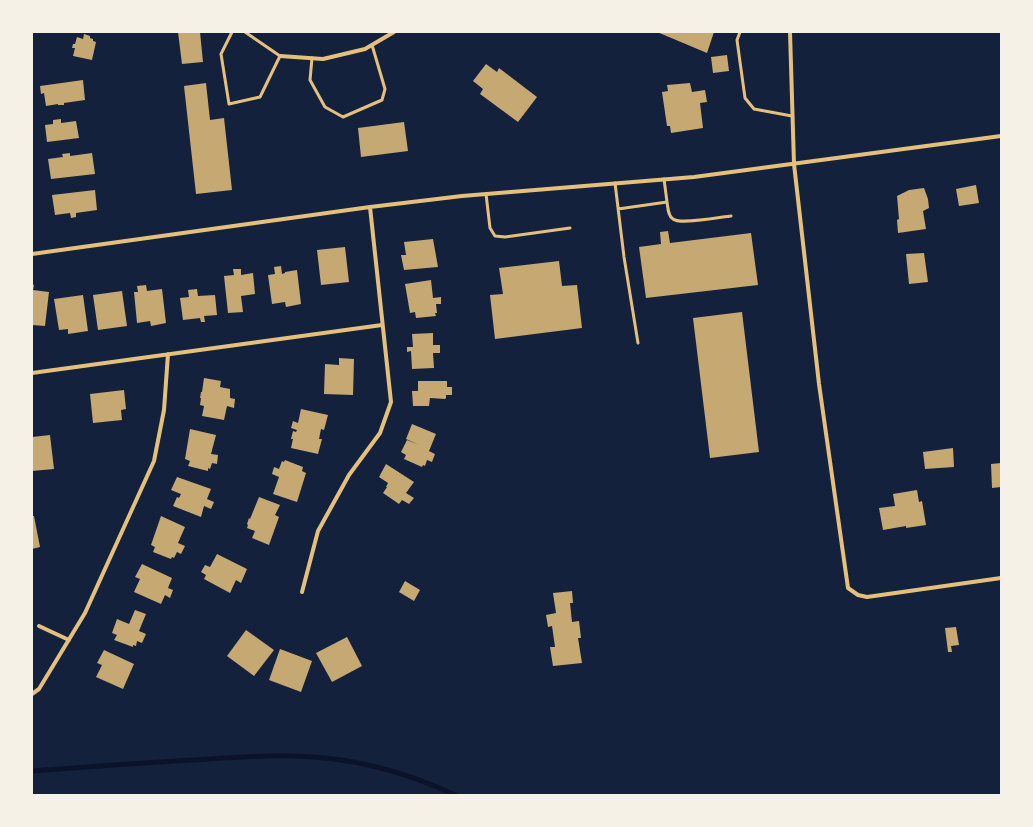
<!DOCTYPE html>
<style>
body{margin:0}
#map{position:relative;width:1033px;height:827px;overflow:hidden;background:#14213d;font-family:"Archivo Narrow",sans-serif}
canvas{display:block}
.frame{position:absolute;inset:0;border:33px solid #f6f1e7;pointer-events:none}
</style>
<div id="map">
<canvas width="1033" height="827"></canvas>
<div class="frame"></div>
</div>
<script>
const g = document.querySelector('canvas').getContext('2d');
g.lineJoin = 'round';
function trace(path, color, width, dash) { g.strokeStyle = color; g.lineWidth = width; g.lineCap = dash ? 'butt' : 'round'; g.setLineDash(dash || []); g.stroke(path); }
function paint(path, color) { g.fillStyle = color; g.fill(path, 'evenodd'); }
trace(new Path2D(`
 M 32,771 C 86,767 139,763 193,760 C 226,758 260,755 293,756 C 349,757 404,771 455,795`), '#0b132b', 5);
paint(new Path2D(`
 M 178,32 L 200,32 L 203,62 L 182,64 Z
 M 657,32 L 714,32 L 707,53 Z
 M 84,34 L 90,36 L 90,38 L 93,39 L 93,41 L 96,42 L 92,60 L 73,56 L 75,48 L 72,48 L 73,44 L 75,44 L 77,37 L 83,39 Z
 M 727,55 L 729,71 L 713,73 L 711,57 Z
 M 486,64 L 497,72 L 499,68 L 537,97 L 518,122 L 480,94 L 483,89 L 473,81 Z
 M 83,80 L 85,100 L 64,103 L 64,105 L 58,105 L 58,104 L 46,106 L 44,93 L 41,94 L 40,86 Z
 M 206,83 L 210,120 L 224,118 L 232,190 L 196,194 L 184,86 Z
 M 690,83 L 692,92 L 705,90 L 707,102 L 700,103 L 703,128 L 671,133 L 670,126 L 667,126 L 662,92 L 668,91 L 667,85 Z
 M 61,119 L 61,123 L 76,121 L 79,138 L 47,142 L 45,125 L 53,124 L 53,120 Z
 M 404,122 L 408,151 L 361,157 L 358,128 Z
 M 70,153 L 70,156 L 92,153 L 95,174 L 51,179 L 48,159 L 63,157 L 62,154 Z
 M 976,185 L 979,203 L 959,206 L 956,189 Z
 M 924,188 L 928,199 L 929,208 L 923,211 L 926,229 L 898,233 L 897,220 L 899,219 L 897,196 L 909,190 Z
 M 95,190 L 97,210 L 76,213 L 76,217 L 71,218 L 70,213 L 55,215 L 52,195 Z
 M 668,231 L 670,243 L 751,233 L 758,285 L 646,298 L 639,247 L 661,244 L 660,232 Z
 M 433,239 L 438,267 L 404,270 L 401,255 L 406,255 L 404,242 Z
 M 345,247 L 349,282 L 321,285 L 317,250 Z
 M 924,253 L 928,282 L 909,284 L 906,254 Z
 M 559,261 L 562,286 L 577,285 L 582,328 L 495,339 L 490,295 L 503,294 L 499,268 Z
 M 281,266 L 282,274 L 285,273 L 285,272 L 297,270 L 301,304 L 286,307 L 285,302 L 272,304 L 268,275 L 275,274 L 274,267 Z
 M 233,269 L 241,269 L 241,275 L 253,273 L 255,294 L 241,296 L 243,312 L 228,313 L 224,276 L 234,275 Z
 M 431,280 L 433,298 L 441,297 L 441,304 L 436,304 L 437,313 L 435,313 L 436,316 L 416,318 L 415,312 L 410,313 L 405,284 Z
 M 32,284 L 34,285 L 33,290 L 49,292 L 45,326 L 32,325 Z
 M 146,285 L 147,291 L 162,289 L 166,323 L 151,326 L 150,321 L 137,323 L 134,292 L 138,292 L 137,286 Z
 M 197,289 L 198,296 L 215,295 L 217,315 L 204,316 L 205,322 L 201,322 L 200,318 L 183,320 L 180,298 L 189,297 L 188,290 Z
 M 122,291 L 127,326 L 98,330 L 93,295 Z
 M 83,295 L 88,331 L 68,334 L 68,329 L 59,330 L 54,299 Z
 M 742,312 L 759,452 L 710,458 L 693,318 Z
 M 433,333 L 433,345 L 440,345 L 440,353 L 433,353 L 434,368 L 412,369 L 411,351 L 407,352 L 407,347 L 413,347 L 412,334 Z
 M 339,358 L 354,359 L 353,395 L 324,394 L 325,364 L 339,365 Z
 M 204,378 L 221,381 L 220,387 L 230,389 L 230,398 L 235,399 L 234,408 L 227,406 L 224,420 L 202,416 L 204,406 L 200,405 L 201,398 L 200,398 L 201,392 L 202,392 Z
 M 418,381 L 447,381 L 447,387 L 452,387 L 452,395 L 446,395 L 446,398 L 445,399 L 430,398 L 429,406 L 413,406 L 412,391 L 418,391 Z
 M 124,390 L 126,409 L 121,410 L 122,420 L 93,423 L 90,394 Z
 M 301,409 L 328,415 L 324,430 L 321,429 L 319,439 L 322,439 L 318,454 L 291,448 L 293,439 L 291,439 L 293,431 L 296,432 L 297,430 L 291,428 L 293,421 L 298,423 Z
 M 412,424 L 436,434 L 429,451 L 435,454 L 432,462 L 427,460 L 425,466 L 423,465 L 422,467 L 404,459 L 406,455 L 401,452 L 407,440 L 419,445 L 406,439 Z
 M 190,429 L 216,435 L 211,454 L 218,455 L 217,464 L 212,463 L 210,469 L 208,468 L 208,471 L 188,466 L 190,461 L 185,459 Z
 M 50,435 L 54,469 L 32,471 L 32,437 Z
 M 953,448 L 954,467 L 925,469 L 923,452 Z
 M 285,460 L 303,467 L 302,471 L 306,473 L 297,502 L 273,494 L 279,477 L 272,474 L 274,467 L 279,469 L 282,461 L 284,462 Z
 M 1001,463 L 1001,487 L 992,488 L 991,464 Z
 M 386,464 L 414,482 L 406,493 L 414,498 L 409,504 L 402,500 L 399,504 L 383,493 L 387,487 L 386,487 L 388,483 L 379,477 Z
 M 177,477 L 211,489 L 207,499 L 214,502 L 211,509 L 204,506 L 201,517 L 173,506 L 177,497 L 179,498 L 181,494 L 171,490 Z
 M 917,490 L 919,502 L 922,501 L 926,525 L 906,528 L 906,526 L 883,530 L 879,508 L 895,506 L 893,494 Z
 M 259,497 L 280,505 L 275,515 L 279,517 L 269,545 L 252,538 L 255,531 L 247,528 L 248,525 L 247,524 L 249,518 L 250,519 Z
 M 32,516 L 34,516 L 40,547 L 32,549 Z
 M 161,516 L 185,527 L 178,543 L 185,546 L 181,554 L 177,552 L 174,558 L 172,557 L 171,559 L 153,552 L 155,547 L 151,545 Z
 M 217,554 L 247,569 L 241,583 L 236,580 L 230,593 L 204,579 L 206,575 L 201,572 L 205,565 L 210,567 Z
 M 142,564 L 172,578 L 168,588 L 173,590 L 170,598 L 165,595 L 161,604 L 134,592 L 140,579 L 135,577 Z
 M 405,581 L 420,590 L 414,601 L 399,592 Z
 M 572,591 L 573,603 L 570,603 L 572,622 L 579,621 L 581,638 L 578,638 L 582,663 L 553,666 L 550,647 L 555,647 L 552,626 L 548,627 L 546,615 L 556,613 L 553,593 Z
 M 135,610 L 146,614 L 139,631 L 146,634 L 142,643 L 137,641 L 136,646 L 133,645 L 133,647 L 114,640 L 117,635 L 112,633 L 117,619 L 129,624 Z
 M 956,627 L 959,645 L 951,646 L 952,652 L 948,652 L 945,628 Z
 M 246,630 L 274,650 L 254,676 L 227,656 Z
 M 347,637 L 362,666 L 332,682 L 316,653 Z
 M 280,649 L 312,661 L 301,692 L 269,680 Z
 M 104,650 L 134,664 L 123,689 L 96,677 L 102,665 L 97,663 Z`), '#c6a872');
trace(new Path2D(`
 M 232,32 L 221,54 L 229,104 L 260,97 L 280,56 L 245,32
 M 740,32 L 737,40 L 745,98 L 754,109 L 792,116
 M 312,58 L 310,80 L 325,107 L 343,117 L 382,100 L 385,89 L 372,45
 M 664,179 L 667,202
 M 615,183 L 624,257 L 638,343
 M 486,194 L 490,228 L 495,236 L 505,237 L 570,228
 M 618,209 L 667,202 C 668,208 668,216 673,219 C 680,225 721,217 731,216`), '#e5c07b', 3);
trace(new Path2D(`
 M 790,32 L 794,164 L 819,384 L 848,588 L 858,595 L 867,597 L 1001,578
 M 280,56 L 323,59 L 365,49 L 394,32
 M 32,254 L 370,207 L 462,196 L 694,177 L 1001,136
 M 32,373 L 382,325
 M 302,592 L 318,531 L 349,475 L 380,433 L 391,402 L 370,207
 M 39,626 L 69,640
 M 32,694 L 39,689 L 85,613 L 154,461 L 164,410 L 168,354`), '#e5c07b', 4);
</script>
